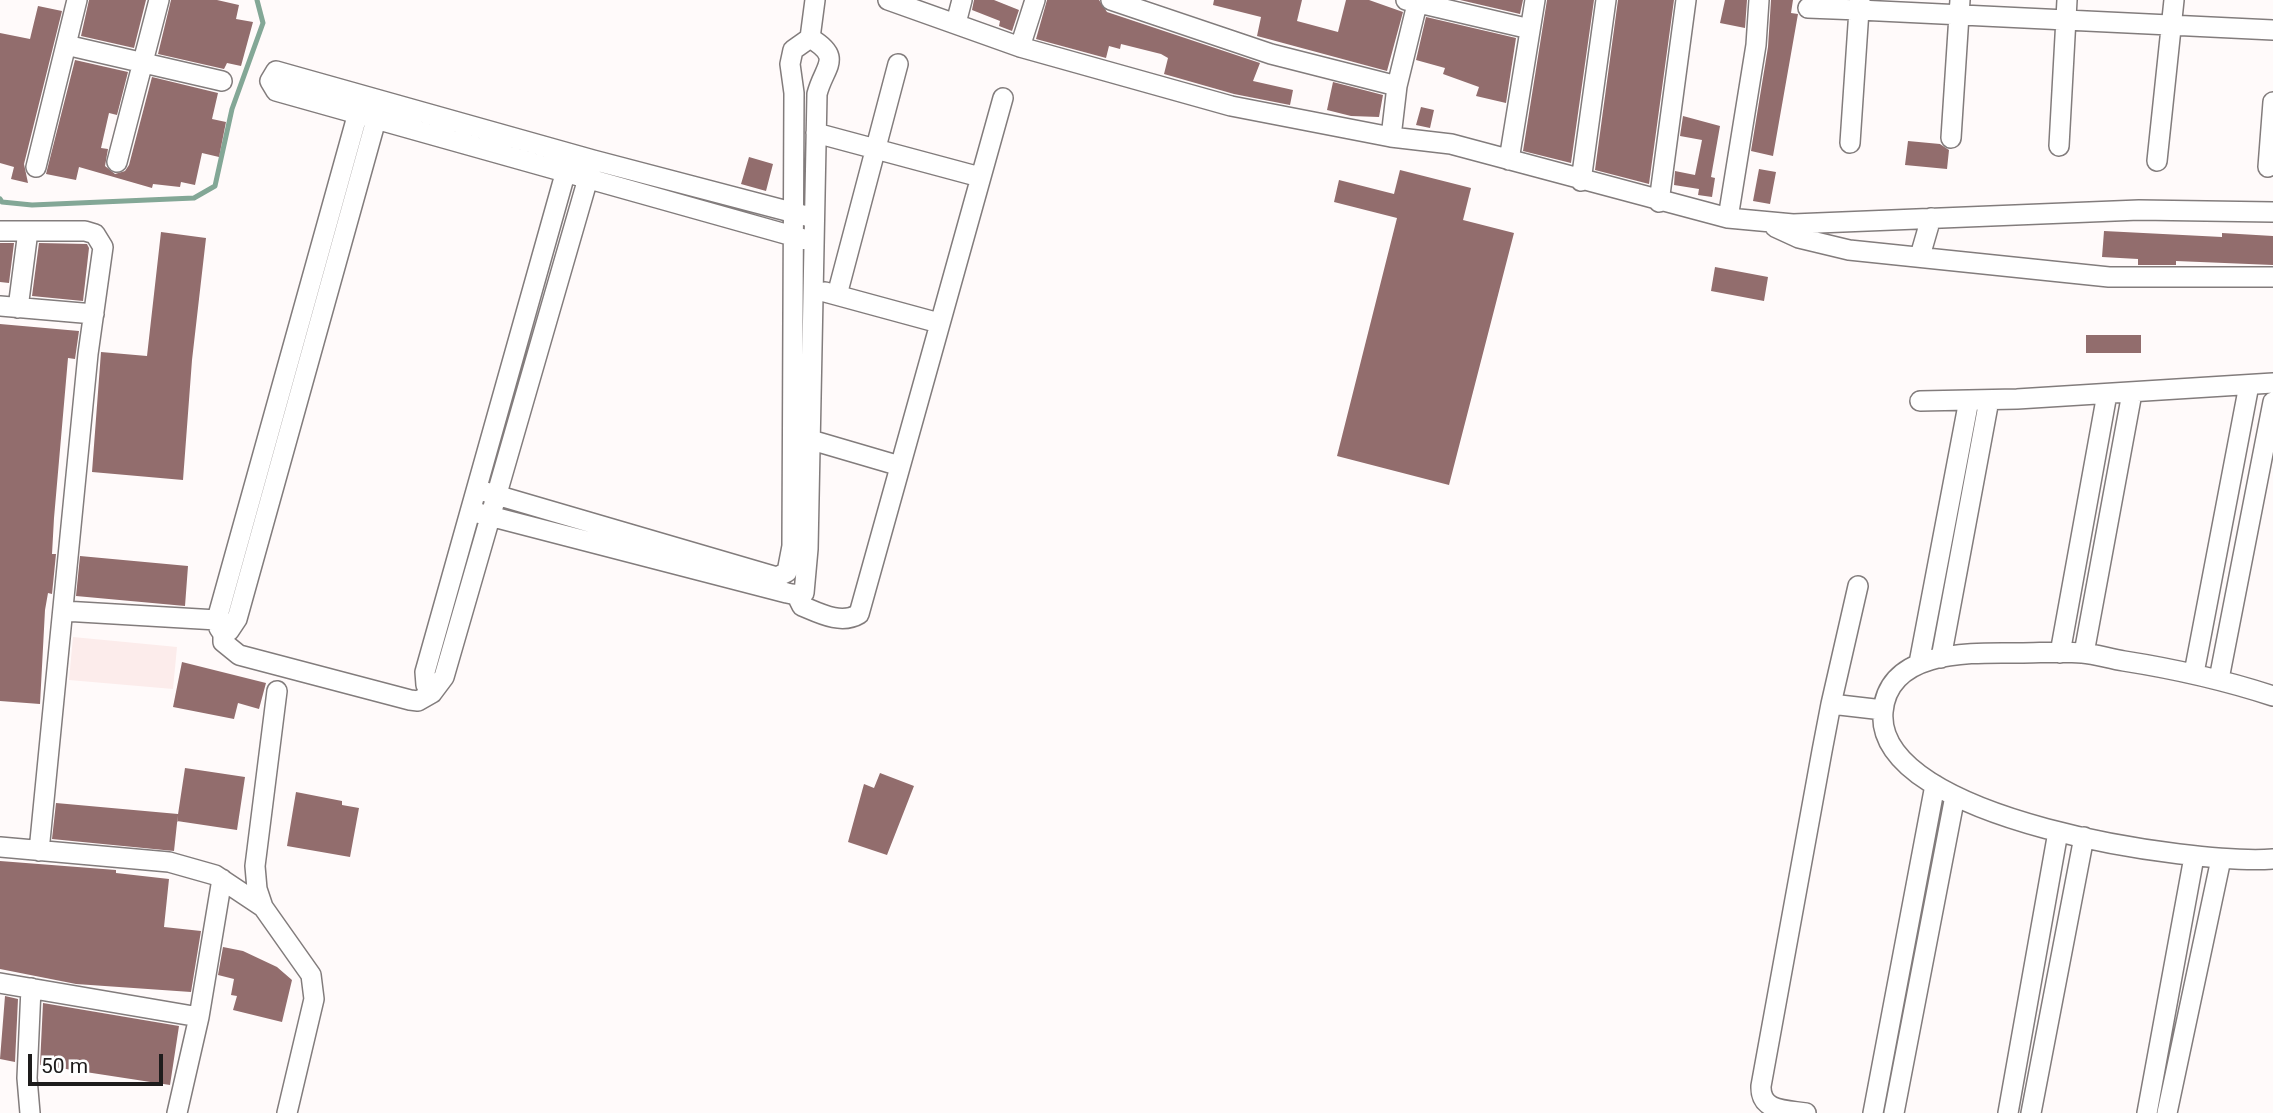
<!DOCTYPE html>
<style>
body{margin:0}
#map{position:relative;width:2273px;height:1113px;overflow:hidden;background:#fffafa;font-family:Roboto,sans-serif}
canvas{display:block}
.scale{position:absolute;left:28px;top:1054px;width:135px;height:32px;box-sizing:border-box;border:4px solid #1e1c1c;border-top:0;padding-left:9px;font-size:21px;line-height:24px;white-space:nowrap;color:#1e1c1c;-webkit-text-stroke:5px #fff;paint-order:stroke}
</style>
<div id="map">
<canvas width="2273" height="1113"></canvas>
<div class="scale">50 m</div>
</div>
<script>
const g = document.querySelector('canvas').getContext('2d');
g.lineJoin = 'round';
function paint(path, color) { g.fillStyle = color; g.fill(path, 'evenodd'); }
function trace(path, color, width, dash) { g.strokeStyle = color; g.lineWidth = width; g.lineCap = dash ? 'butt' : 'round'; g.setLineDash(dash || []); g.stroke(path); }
paint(new Path2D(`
 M 73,637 L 177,647 L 173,689 L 69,680 Z`), '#fceceb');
trace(new Path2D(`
 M 0,199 L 2,202 L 32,205 L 194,198 L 215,186 L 232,109 L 263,23 L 257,0`), '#83a796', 5);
paint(new Path2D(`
 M 89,0 L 146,0 L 134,48 L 81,36 Z
 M 171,0 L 217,0 L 239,5 L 236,19 L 253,22 L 241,66 L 227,63 L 224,69 L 158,54 Z
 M 974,0 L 994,0 L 1019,10 L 1012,31 L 999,26 L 1000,21 L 972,10 Z
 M 1047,0 L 1099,0 L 1107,12 L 1260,63 L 1253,81 L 1293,90 L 1290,105 L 1234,94 L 1164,74 L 1168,58 L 1161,54 L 1121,44 L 1120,49 L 1109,46 L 1106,58 L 1036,39 Z
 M 1214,0 L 1302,0 L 1297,21 L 1338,32 L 1346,0 L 1369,0 L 1403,12 L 1387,71 L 1257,36 L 1261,17 L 1213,5 Z
 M 1460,0 L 1523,0 L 1520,14 Z
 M 1547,0 L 1594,0 L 1571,163 L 1523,151 Z
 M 1618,0 L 1674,0 L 1649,184 L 1595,170 Z
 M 1725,0 L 1747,0 L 1745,28 L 1720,23 Z
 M 1771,0 L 1793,0 L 1791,13 L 1798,14 L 1773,156 L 1751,151 L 1768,47 Z
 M 38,6 L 62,11 L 24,164 L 28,183 L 11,179 L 14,167 L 0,163 L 0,33 L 30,39 Z
 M 1426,17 L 1516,38 L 1506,103 L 1476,96 L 1479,87 L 1443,74 L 1445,68 L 1416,60 Z
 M 75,60 L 128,72 L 117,115 L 109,113 L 101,148 L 108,149 L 105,166 L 115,174 L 125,171 L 129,165 L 152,77 L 218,93 L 212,119 L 226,122 L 219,157 L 202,153 L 195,185 L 181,182 L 180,187 L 153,184 L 152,188 L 79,167 L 76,180 L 46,174 Z
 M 1333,82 L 1383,95 L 1379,117 L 1351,116 L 1327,110 Z
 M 1421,107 L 1434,110 L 1430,128 L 1416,125 Z
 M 1683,116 L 1720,126 L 1711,177 L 1715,178 L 1712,197 L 1698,195 L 1699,189 L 1674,185 L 1675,171 L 1695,175 L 1702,140 L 1680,136 Z
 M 1908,141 L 1940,144 L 1949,150 L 1947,169 L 1905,165 Z
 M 749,157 L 773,164 L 766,191 L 741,184 Z
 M 1759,169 L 1776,172 L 1770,204 L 1753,201 Z
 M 1400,170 L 1471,188 L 1463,220 L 1514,233 L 1449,485 L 1337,456 L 1397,218 L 1334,202 L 1339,180 L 1394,194 Z
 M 2104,231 L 2222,237 L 2222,233 L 2273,236 L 2273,265 L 2176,261 L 2176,265 L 2138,265 L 2138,259 L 2102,257 Z
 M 161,232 L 206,238 L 192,360 L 183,480 L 92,472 L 101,352 L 147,356 Z
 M 0,243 L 14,243 L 9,283 L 0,282 Z
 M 39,243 L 87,244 L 89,248 L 83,301 L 32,296 Z
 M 1715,267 L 1768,277 L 1764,301 L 1711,291 Z
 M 0,324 L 79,331 L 75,359 L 68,358 L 54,518 L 52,554 L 56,554 L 52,594 L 48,593 L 45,610 L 40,704 L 0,701 Z
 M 2086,335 L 2141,335 L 2141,353 L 2086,353 Z
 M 80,556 L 188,566 L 185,606 L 76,596 Z
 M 182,662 L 266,683 L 259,709 L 238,703 L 234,719 L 173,707 Z
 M 185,768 L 245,777 L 237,830 L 177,821 Z
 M 880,773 L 914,786 L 887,855 L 848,842 L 864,784 L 874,788 Z
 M 296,792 L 342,801 L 342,805 L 359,808 L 350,857 L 287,846 Z
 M 56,803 L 178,814 L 174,851 L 52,839 Z
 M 0,861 L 116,870 L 116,873 L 169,879 L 164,927 L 201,931 L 191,992 L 76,984 L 0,969 Z
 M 223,947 L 243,951 L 277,967 L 292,980 L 282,1022 L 233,1010 L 237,996 L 231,995 L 234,979 L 218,975 Z
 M 5,996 L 18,999 L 15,1062 L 0,1059 Z
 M 43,1003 L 179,1026 L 170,1085 L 40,1065 Z`), '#926d6d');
const minor = new Path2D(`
 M 888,0 L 1020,47 L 1231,106 L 1391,137 L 1451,144 L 1728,218 L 1793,224 L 2139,210 L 2273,212
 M 1111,0 L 1271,54 L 1397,86
 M 1406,0 L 1530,29
 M 1808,8 L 1859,10 L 1860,0
 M 956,23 L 962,0
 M 810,38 L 815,0
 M 66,45 L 222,81
 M 1020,47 L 1035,0
 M 361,102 L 219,612 L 219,628 L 223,634 L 229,631 L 237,619 L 379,109
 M 816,133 L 980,177
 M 1391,137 L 1397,86 L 1418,0
 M 1951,138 L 1960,0
 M 1850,143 L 1859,10 L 2273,30
 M 2059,146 L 2067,0
 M 569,160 L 425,672 L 426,685 L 432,693 L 444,677 L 591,168
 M 1509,160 L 1535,0
 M 2157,161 L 2174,0
 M 117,162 L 159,0
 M 36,167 L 77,0
 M 2268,167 L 2273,102
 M 1581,181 L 1606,0
 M 1659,202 L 1686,0
 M 1728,218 L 1756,45 L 1759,0
 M 1775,227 L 1799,238 L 1849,250 L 2109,277 L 2273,277
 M 0,231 L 85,231 L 95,234 L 103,247 L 88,354 L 39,851
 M 814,242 L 276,91 L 270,81 L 276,71 L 283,73 L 593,160 L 814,218
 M 1920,256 L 1931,218
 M 825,292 L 939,323
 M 837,295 L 898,64
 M 0,306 L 94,314
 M 18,308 L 28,231
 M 1920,401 L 2017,399 L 2273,383
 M 801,437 L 900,466
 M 486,492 L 777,577 L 787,572 L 792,546 L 794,93 L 790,64 L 793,50 L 810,38
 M 478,513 L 787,593 L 801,596 L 804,593 L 808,549 L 817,94 C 824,66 844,58 810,38
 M 796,594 L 802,606 C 819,613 841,625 859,614 L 1003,98
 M 63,611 L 217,620
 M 223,634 L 223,642 L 239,655 L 410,700 L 418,701 L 432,693
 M 2060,653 L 2107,394
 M 2084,653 L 2132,393
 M 1941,658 L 1989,400
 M 1919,663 L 1969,400
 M 2194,673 L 2249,385
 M 2219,679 L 2273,402
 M 277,691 L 255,866 L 257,889 L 263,907 L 311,975 L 314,999 L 287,1113
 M 2273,696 C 2224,680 2175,669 2124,661 C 2110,659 2096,654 2082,653 C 2061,651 2040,653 2019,653 C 1974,653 1888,648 1883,712 C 1874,821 2197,865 2273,859
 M 1831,704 L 1858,586
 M 0,847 L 169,862 L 215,875 L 263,907
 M 0,983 L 199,1017
 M 30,1113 L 27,1078 L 31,988
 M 177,1113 L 199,1017 L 222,879
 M 1806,1113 C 1787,1110 1760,1112 1761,1086 L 1822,751 L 1831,704 L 1883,710
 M 1873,1113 L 1935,785
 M 1894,1113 L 1955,796
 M 2008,1113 L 2058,832
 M 2031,1113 L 2084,837
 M 2147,1113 L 2194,857
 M 2167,1113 L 2221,859`);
trace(minor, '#827c7c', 22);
trace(minor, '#fff', 19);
</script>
